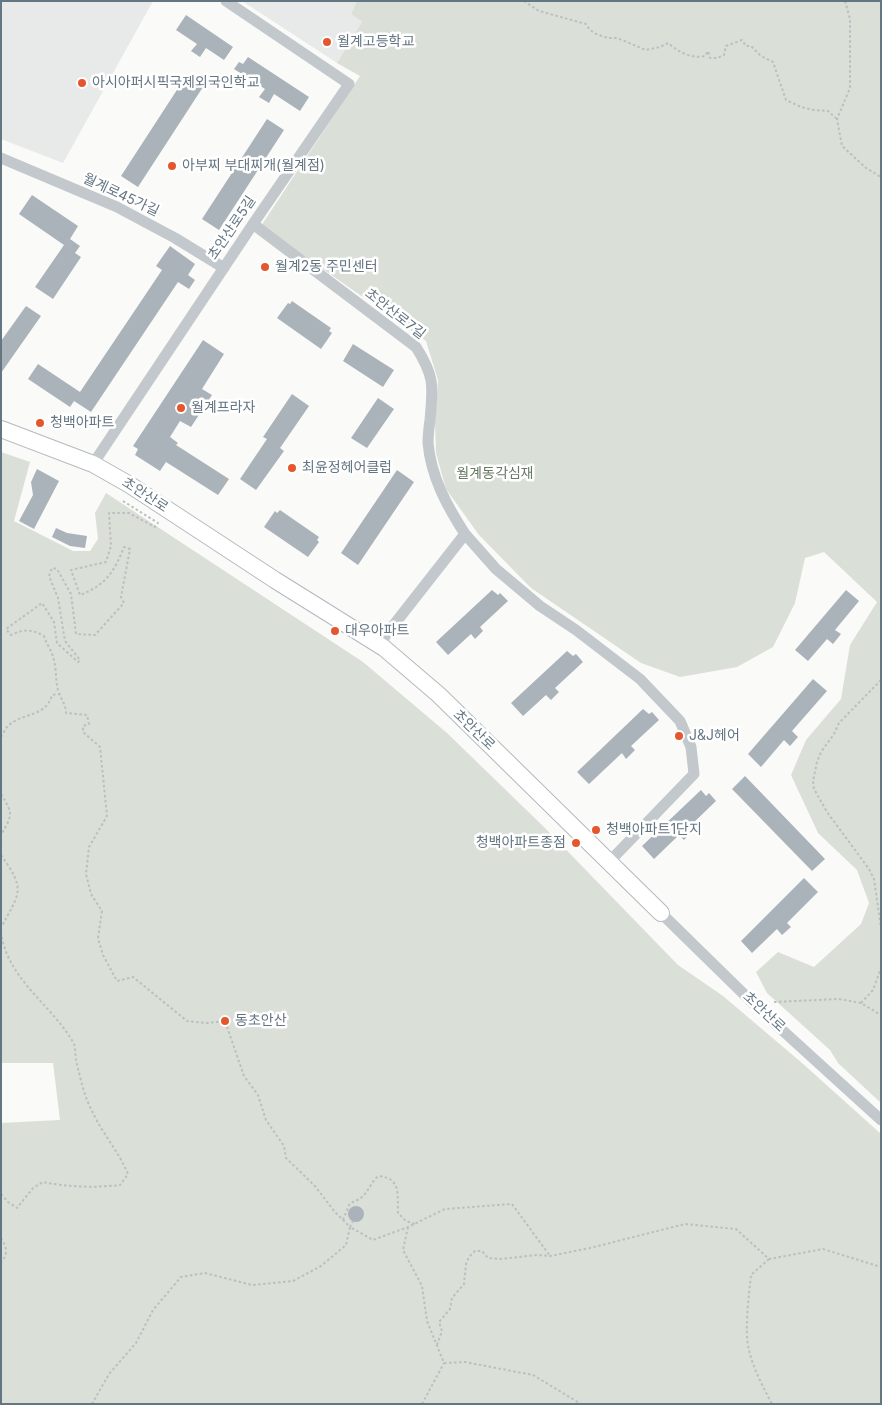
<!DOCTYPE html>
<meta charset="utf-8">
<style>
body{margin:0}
#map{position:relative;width:882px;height:1405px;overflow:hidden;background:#fafaf8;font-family:Inter,sans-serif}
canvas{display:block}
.frame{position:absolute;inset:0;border:2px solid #657683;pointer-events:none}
</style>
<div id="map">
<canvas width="882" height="1405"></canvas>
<div class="frame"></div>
</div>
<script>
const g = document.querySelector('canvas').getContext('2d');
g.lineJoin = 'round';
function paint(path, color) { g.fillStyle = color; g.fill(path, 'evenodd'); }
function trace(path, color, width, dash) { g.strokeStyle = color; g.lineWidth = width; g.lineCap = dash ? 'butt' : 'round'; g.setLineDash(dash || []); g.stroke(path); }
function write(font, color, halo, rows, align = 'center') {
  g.font = font + ' Inter,"Noto Sans KR",sans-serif'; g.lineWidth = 5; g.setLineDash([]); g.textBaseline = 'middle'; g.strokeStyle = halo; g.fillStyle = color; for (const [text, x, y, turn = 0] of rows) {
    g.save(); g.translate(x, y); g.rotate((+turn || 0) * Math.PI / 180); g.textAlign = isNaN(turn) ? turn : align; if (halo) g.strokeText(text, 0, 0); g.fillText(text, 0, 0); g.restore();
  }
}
paint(new Path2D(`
 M 1,1 L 153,1 L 63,163 L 1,139 Z
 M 242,1 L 357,1 L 351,14 L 362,22 L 337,63 Z`), '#e8e9e9');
paint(new Path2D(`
 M 357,1 L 881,1 L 881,1103 L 838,1063 L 830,1050 L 767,993 L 756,972 L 778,952 L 814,967 L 861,924 L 869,903 L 857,870 L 818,833 L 791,775 L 806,740 L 841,699 L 850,645 L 877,602 L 824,552 L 805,558 L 795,603 L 773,647 L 737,667 L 680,677 L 641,663 L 531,588 L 479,535 L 446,489 L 436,453 L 435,423 L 438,380 L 426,341 L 261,226 L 360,76 L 337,63 L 362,22 L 351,14 Z
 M 1,452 L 30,462 L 14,521 L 73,551 L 90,551 L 98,539 L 95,513 L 106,493 L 363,662 L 447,733 L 546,829 L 678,965 L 723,996 L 802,1063 L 881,1134 L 881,1404 L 1,1404 L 1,1123 L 60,1120 L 53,1063 L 1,1063 Z`), '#dadfd7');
paint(new Path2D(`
 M 186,15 L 233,47 L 224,60 L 206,48 L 200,57 L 191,51 L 197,44 L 176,30 Z
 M 248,57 L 309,97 L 300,111 L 274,94 L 269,103 L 259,97 L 265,89 L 234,69 L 239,62 L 243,64 Z
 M 186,76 L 203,87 L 138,187 L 121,176 Z
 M 267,119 L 284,130 L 219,230 L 202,219 Z
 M 32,195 L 78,226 L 70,239 L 80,246 L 75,253 L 81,257 L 53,299 L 35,287 L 64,245 L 19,214 Z
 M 170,246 L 195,264 L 188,275 L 195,280 L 189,289 L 178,282 L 91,412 L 74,401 L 70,407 L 28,379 L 38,364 L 80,392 L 162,270 L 156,266 Z
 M 292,301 L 331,328 L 329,331 L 332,333 L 321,349 L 277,318 L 288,303 L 290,304 Z
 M 26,306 L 41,316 L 1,373 L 1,341 Z
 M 203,340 L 224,354 L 202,389 L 212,395 L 191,427 L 180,421 L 170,437 L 178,443 L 176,445 L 229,479 L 218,495 L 166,462 L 160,471 L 135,455 L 138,449 L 133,446 Z
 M 353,344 L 394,370 L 383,387 L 343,361 Z
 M 292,394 L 309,406 L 280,448 L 284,451 L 256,490 L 240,479 L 267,439 L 263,437 Z
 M 378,398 L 394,409 L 367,448 L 351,438 Z
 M 37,469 L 59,481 L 34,529 L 19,521 L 33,495 L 31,482 Z
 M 397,470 L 414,482 L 358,565 L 341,553 Z
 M 280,510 L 319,537 L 317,540 L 319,542 L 308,557 L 264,527 L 275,511 L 277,513 Z
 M 56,528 L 67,533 L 87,536 L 85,548 L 70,546 L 52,537 Z
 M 492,590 L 498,595 L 500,593 L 508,601 L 480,627 L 483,631 L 475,639 L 471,634 L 448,655 L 436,642 Z
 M 846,590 L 859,601 L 835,630 L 841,634 L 833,644 L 827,639 L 808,661 L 795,650 Z
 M 567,651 L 573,656 L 576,654 L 583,662 L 555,688 L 559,692 L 551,700 L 546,695 L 523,716 L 511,703 Z
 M 813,679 L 827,691 L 792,731 L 798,737 L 790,746 L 784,740 L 761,767 L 748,754 Z
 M 643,709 L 649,714 L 652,712 L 659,720 L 631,746 L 635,750 L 626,759 L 622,753 L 589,784 L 577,772 Z
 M 745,776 L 825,859 L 812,871 L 732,789 Z
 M 701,790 L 706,796 L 709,793 L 716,801 L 688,828 L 692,832 L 684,840 L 679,835 L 654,859 L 642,846 Z
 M 804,878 L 818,892 L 787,923 L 791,927 L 782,935 L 777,929 L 752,953 L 741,941 Z
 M348 1214a8 8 0 1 1 16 0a8 8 0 1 1-16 0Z`), '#aab3b9');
const secondary = new Path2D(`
 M 1,429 L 93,464 L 130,485 L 275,580 L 384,648 L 439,695 L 661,913`);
trace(secondary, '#b3babf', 18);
trace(new Path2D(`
 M 524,1 L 539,11 L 586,24 L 590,30 L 596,34 L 608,38 L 617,38 L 646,50 L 660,47 L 668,43 C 679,52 691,59 705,56 L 708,51 L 710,58 L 717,58 L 724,55 L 726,46 L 742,40 L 746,46 L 751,46 L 761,56 L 773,62 L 786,100 L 801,107 L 814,110 L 828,111 L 837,119
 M 845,1 L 850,19 L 850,88 L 837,119 L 842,146 L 866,168 L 881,177
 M 123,501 L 158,523 L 155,527 L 129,513 L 109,513 L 111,546 L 106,562 L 71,570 L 80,595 C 106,585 114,572 124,547 L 130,549 L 121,597 L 124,603 L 95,635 L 76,634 L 71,594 L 57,569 L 52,568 L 49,576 L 58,598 L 65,641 L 80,660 L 78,662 L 57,643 L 54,622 L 42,603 L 6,629 L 11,635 C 23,629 32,629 44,636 C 46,643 50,648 52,654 C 57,666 55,679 58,690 C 61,699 66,705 66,713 L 87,715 L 89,724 L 83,726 L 83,732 L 100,747 L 107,816 L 89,847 L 86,874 L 91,894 L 102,911 L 98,938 L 103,955 L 117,981 L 133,977 L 187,1021 L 207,1023 L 225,1021 L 244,1076 L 258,1095 L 266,1120 L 284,1146 L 286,1158 L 315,1186 L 334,1211 L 350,1227 L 353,1221
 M 881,680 L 839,723 L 834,734 L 821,752 L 817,762 L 813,781 L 814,789 L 827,812 L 869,869 L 874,879 L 881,928
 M 1,737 C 3,734 5,729 7,727 C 21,712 46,718 52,695 L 59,694
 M 1,794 C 14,815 12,815 1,835
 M 1,855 C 27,891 19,893 1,928
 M 1,932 C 7,979 50,1003 73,1042 C 76,1047 75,1054 76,1060 C 80,1077 84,1096 92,1111 C 102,1133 119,1152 128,1174 L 120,1185 C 96,1188 67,1187 43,1182 L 33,1188 L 17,1208 L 8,1202 L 1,1194
 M 774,1002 L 839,999 L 861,1003 L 881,1015
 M 861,1003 L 873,990 L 881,968
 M 343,1220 L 350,1203 C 369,1197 366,1188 378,1176 C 402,1178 397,1195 398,1213 L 406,1221 L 415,1224
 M 408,1227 L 403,1250 L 422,1286 L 427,1321 L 444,1363 L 465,1362 L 533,1375 L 581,1404
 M 1,1238 C 6,1246 9,1254 1,1262
 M 769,1259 L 751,1275 C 749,1295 744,1331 749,1350 C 753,1368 763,1387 772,1404
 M 437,1345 L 442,1331 L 439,1322 L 450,1309 L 452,1298 L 464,1284 L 466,1264 L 469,1257 L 475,1251 L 482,1251 L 488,1258 L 500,1259 L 537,1255 L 550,1256 L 590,1248 L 685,1224 L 736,1229 L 769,1259 L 823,1249 L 881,1267
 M 92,1404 L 109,1374 L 136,1343 L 153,1310 L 181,1277 L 205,1273 L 252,1285 L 293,1281 L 321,1266 L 346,1245 L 350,1227 L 373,1240 L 408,1227 L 445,1209 L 512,1204 L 550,1256
 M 422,1404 L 444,1363`), '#bbbfc2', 2, [2.5, 2.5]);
trace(new Path2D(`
 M 1,158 L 117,207 L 175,238 L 224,268
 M 253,224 L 416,347 C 435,377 433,386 430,420 C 429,427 428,435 428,443 C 431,477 447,506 465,534 L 378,645
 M 93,464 L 253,224 L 349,84 L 226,1
 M 465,534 L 496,569 L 540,606 L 576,630 L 640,679 L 680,721 L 691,747 L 694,774 L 609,862
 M 661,913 L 759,1009 L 881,1120`), '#c3c8cc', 11);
trace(secondary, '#fff', 16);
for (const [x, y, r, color] of [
 [327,42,5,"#e4572e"],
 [82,83,5,"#e4572e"],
 [172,166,5,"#e4572e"],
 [265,267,5,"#e4572e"],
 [181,408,5,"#e4572e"],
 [40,423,5,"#e4572e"],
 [292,468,5,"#e4572e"],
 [335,631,5,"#e4572e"],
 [679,736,5,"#e4572e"],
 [596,830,5,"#e4572e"],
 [576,843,5,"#e4572e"],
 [225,1021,5,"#e4572e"]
]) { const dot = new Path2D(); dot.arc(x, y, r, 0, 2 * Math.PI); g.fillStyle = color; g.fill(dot); trace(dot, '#fff', 2); }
write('14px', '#657683', '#fff', [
 ["월계고등학교",337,42],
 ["아시아퍼시픽국제외국인학교",92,83],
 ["아부찌 부대찌개(월계점)",182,166],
 ["월계2동 주민센터",275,267],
 ["월계프라자",191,408],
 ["청백아파트",50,423],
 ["최윤정헤어클럽",302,468],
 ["대우아파트",345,631],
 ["J&J헤어",689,736],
 ["청백아파트1단지",606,830],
 ["청백아파트종점",566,843,"right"],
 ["동초안산",235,1021]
], 'left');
write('14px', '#657683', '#fff', [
 ["월계로45가길",121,195,25],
 ["초안산로5길",232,228,-56],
 ["초안산로7길",395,314,38],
 ["초안산로",145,495,33],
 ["초안산로",474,730,44],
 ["초안산로",764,1012,43]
]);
write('14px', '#687a64', '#fff', [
 ["월계동각심재",495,474]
]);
</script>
